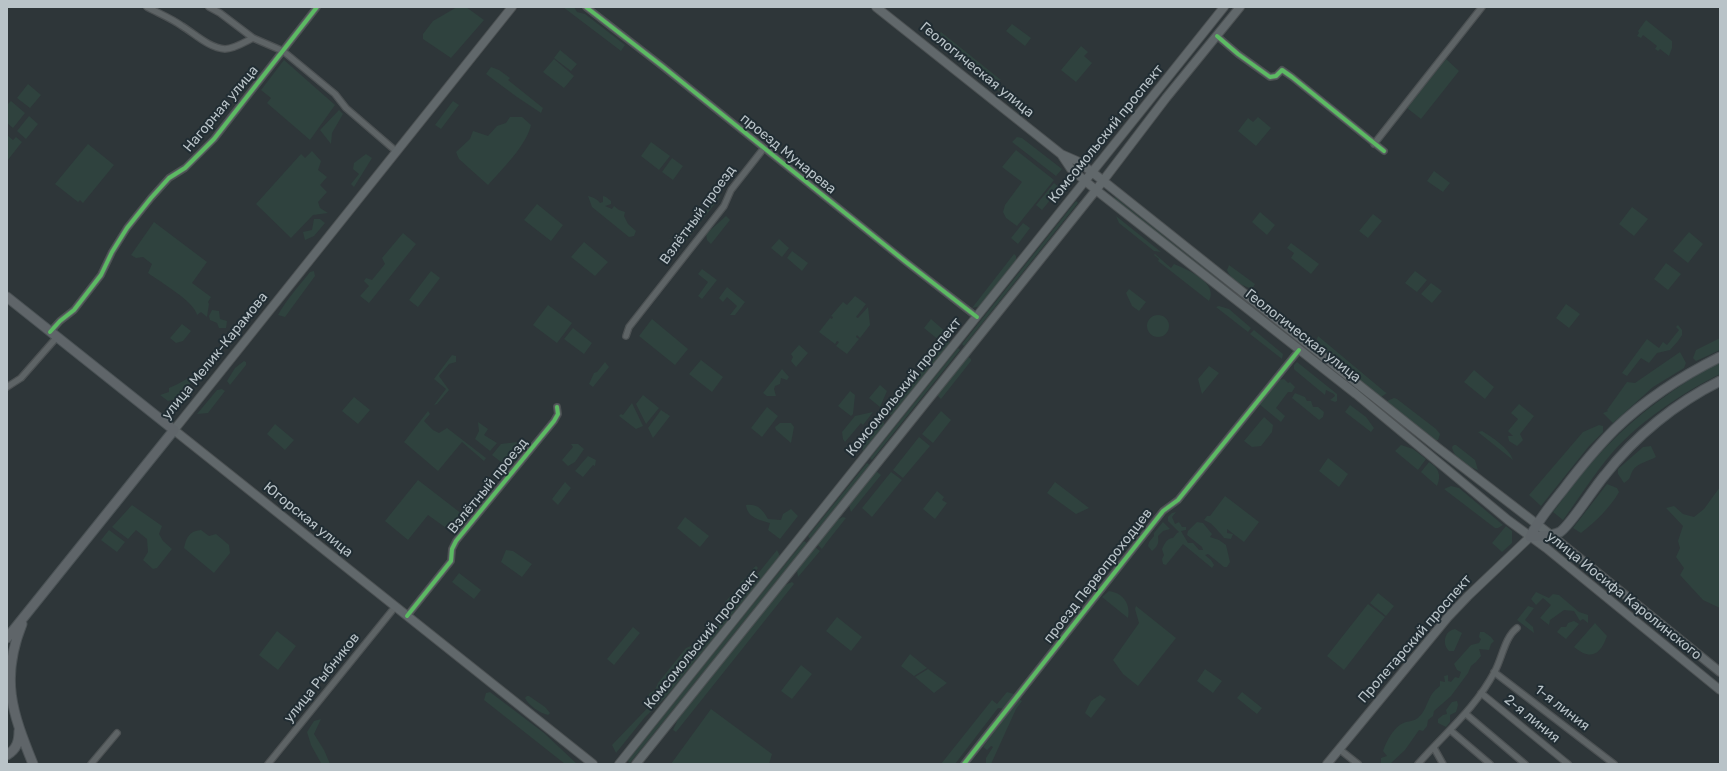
<!DOCTYPE html>
<meta charset="utf-8">
<style>
body{margin:0}
#map{position:relative;width:1727px;height:771px;overflow:hidden;background:#2e3639;font-family:Rubik,sans-serif}
canvas{display:block}
.frame{position:absolute;inset:0;border:8px solid #b9c3c8;pointer-events:none}
</style>
<div id="map">
<canvas width="1727" height="771"></canvas>
<div class="frame"></div>
</div>
<script>
const g = document.querySelector('canvas').getContext('2d');
g.lineJoin = 'round';
function paint(path, color) { g.fillStyle = color; g.fill(path, 'evenodd'); }
function trace(path, color, width, dash) { g.strokeStyle = color; g.lineWidth = width; g.lineCap = dash ? 'butt' : 'round'; g.setLineDash(dash || []); g.stroke(path); }
function write(font, color, halo, rows, align = 'center') {
  g.font = font + ' Rubik,sans-serif'; g.lineWidth = 4; g.setLineDash([]); g.textBaseline = 'middle'; g.strokeStyle = halo; g.fillStyle = color; for (const [text, x, y, turn = 0] of rows) {
    g.save(); g.translate(x, y); g.rotate((+turn || 0) * Math.PI / 180); g.textAlign = isNaN(turn) ? turn : align; if (halo) g.strokeText(text, 0, 0); g.fillText(text, 0, 0); g.restore();
  }
}
paint(new Path2D(`
 M 457,7 L 466,7 L 484,20 L 451,58 L 423,39 L 423,34 L 433,21 Z
 M 563,7 L 574,7 L 577,12 L 585,14 L 625,45 L 621,51 Z
 M 1646,20 L 1672,41 L 1672,48 L 1669,56 L 1660,49 L 1658,51 L 1655,49 L 1657,46 L 1643,35 L 1641,38 L 1637,36 L 1639,33 L 1638,31 Z
 M 1012,24 L 1031,38 L 1025,46 L 1006,31 Z
 M 941,32 L 1001,80 L 994,81 L 999,89 L 1007,93 L 1004,95 L 935,40 Z
 M 1081,46 L 1088,52 L 1084,56 L 1092,63 L 1076,82 L 1061,70 Z
 M 560,50 L 577,64 L 571,71 L 554,58 Z
 M 554,59 L 574,76 L 564,88 L 543,72 Z
 M 1446,59 L 1459,71 L 1421,119 L 1407,108 Z
 M 284,60 L 335,105 L 310,140 L 267,103 L 271,98 L 261,90 Z
 M 491,67 L 499,70 L 510,78 L 508,80 L 543,108 L 541,113 L 517,97 L 486,74 Z
 M 28,84 L 41,95 L 30,108 L 17,98 Z
 M 11,101 L 25,113 L 13,128 L 7,123 L 7,105 Z
 M 453,101 L 459,105 L 441,129 L 435,125 Z
 M 339,110 L 343,114 L 332,133 L 331,144 L 320,130 Z
 M 29,116 L 38,124 L 26,139 L 17,131 Z
 M 510,117 L 522,117 L 531,125 C 526,146 503,168 488,185 L 459,159 L 456,152 L 470,139 L 473,131 L 488,136 L 497,126 L 506,123 Z
 M 1258,117 L 1271,128 L 1256,146 L 1238,131 L 1248,118 L 1253,122 Z
 M 7,135 L 13,140 L 16,137 L 22,142 L 7,161 Z
 M 1017,137 L 1022,138 L 1062,169 L 1056,176 L 1012,142 Z
 M 651,142 L 670,156 L 659,170 L 641,156 Z
 M 88,144 L 114,165 L 83,203 L 80,200 L 78,202 L 55,184 Z
 M 1016,150 L 1054,180 L 1017,226 L 1006,218 L 1003,212 L 1005,205 L 1022,182 L 1002,167 Z
 M 312,151 L 321,161 L 318,170 L 327,177 L 320,185 L 327,192 L 318,202 L 320,208 L 328,213 L 313,215 L 291,238 L 256,204 L 301,154 L 305,158 Z
 M 366,154 L 372,158 L 354,187 L 351,184 L 359,174 L 353,169 L 354,163 Z
 M 672,158 L 683,166 L 673,180 L 662,172 Z
 M 1434,171 L 1450,183 L 1443,192 L 1427,181 Z
 M 1054,183 L 1060,188 L 1042,210 L 1036,205 Z
 M 588,196 C 593,197 597,199 600,203 L 603,202 L 603,196 L 606,197 L 611,201 L 611,204 L 605,206 L 612,209 L 614,206 L 619,210 L 625,212 L 624,216 L 628,224 L 636,231 L 634,236 L 629,237 L 592,207 Z
 M 721,196 L 681,247 L 678,248 L 668,238 L 678,246 L 693,228 L 713,200 Z
 M 1115,197 L 1286,333 L 1285,335 L 1113,199 Z
 M 1076,201 L 1078,203 L 964,346 L 962,344 Z
 M 537,204 L 563,225 L 551,241 L 524,220 Z
 M 1632,207 L 1648,219 L 1634,236 L 1619,224 Z
 M 1260,212 L 1275,225 L 1267,235 L 1252,222 Z
 M 1373,214 L 1382,221 L 1368,238 L 1359,231 Z
 M 726,216 L 730,220 L 711,244 L 707,240 L 706,234 Z
 M 1116,216 L 1161,252 L 1154,251 L 1119,223 Z
 M 314,219 L 320,219 L 325,223 L 314,236 L 305,240 L 303,232 L 312,230 Z
 M 154,222 L 207,262 L 192,283 L 211,297 L 208,302 L 209,304 L 207,317 L 201,312 L 197,315 C 195,302 159,281 148,273 L 152,264 L 143,257 L 136,258 L 131,255 Z
 M 1023,223 L 1030,228 L 1018,244 L 1011,238 Z
 M 1689,232 L 1703,244 L 1688,263 L 1673,251 Z
 M 403,233 L 416,244 L 369,303 L 360,296 L 369,286 L 364,281 L 366,278 L 372,280 L 385,264 L 382,258 Z
 M 779,239 L 789,248 L 782,257 L 771,248 Z
 M 584,242 L 608,262 L 595,276 L 571,257 Z
 M 1291,243 L 1319,264 L 1311,274 L 1291,258 L 1294,253 L 1287,248 Z
 M 792,251 L 808,263 L 802,271 L 787,258 Z
 M 1014,254 L 1016,256 L 1016,261 L 981,306 L 972,308 Z
 M 1155,254 L 1171,268 L 1174,264 C 1188,270 1219,283 1209,301 L 1158,261 L 1159,259 L 1154,255 Z
 M 1666,263 L 1681,274 L 1668,290 L 1654,279 Z
 M 1229,265 L 1255,284 L 1252,289 C 1242,285 1231,281 1227,270 Z
 M 702,269 L 717,280 L 702,299 L 698,296 L 708,282 L 698,274 Z
 M 314,271 L 315,276 L 285,317 L 278,315 C 286,300 299,286 310,272 Z
 M 431,271 L 440,278 L 418,307 L 409,300 Z
 M 1415,271 L 1427,280 L 1417,292 L 1405,283 Z
 M 1431,283 L 1442,291 L 1432,303 L 1421,294 Z
 M 727,287 L 745,302 L 735,315 L 730,315 L 737,306 L 727,297 L 723,302 L 719,298 Z
 M 1129,289 L 1146,302 L 1139,311 L 1132,306 L 1126,293 Z
 M 855,296 L 866,304 L 856,317 L 858,318 L 868,307 L 870,325 L 860,338 L 857,335 L 856,337 L 859,339 L 847,354 L 836,346 L 839,342 L 837,341 L 835,344 L 819,332 L 830,318 L 832,319 L 833,317 L 831,316 L 843,302 L 847,305 Z
 M 1566,304 L 1580,314 L 1569,328 L 1556,318 Z
 M 548,305 L 572,323 L 557,343 L 533,325 Z
 M 1219,306 L 1229,309 L 1251,328 L 1248,332 L 1216,307 Z
 M 212,310 L 219,311 L 220,319 L 227,321 L 226,328 L 219,328 L 217,323 L 210,320 L 209,316 Z
 M1147 326a11 11 0 1 1 22 0a11 11 0 1 1-22 0Z
 M 652,319 L 688,349 L 675,365 L 639,336 Z
 M 931,319 L 947,333 L 940,341 L 924,328 Z
 M 182,324 L 191,331 L 183,341 L 176,343 L 170,338 Z
 M 1678,325 L 1682,330 L 1682,335 L 1678,341 L 1670,350 L 1657,353 L 1649,363 L 1641,358 L 1627,376 L 1622,373 L 1647,339 L 1659,348 L 1663,342 L 1667,345 L 1679,330 L 1676,327 Z
 M 573,328 L 592,343 L 584,354 L 564,339 Z
 M 1254,330 L 1283,354 L 1282,359 L 1250,334 Z
 M 1318,336 L 1385,392 L 1387,393 L 1381,397 L 1378,395 L 1322,351 C 1318,346 1315,342 1318,336 Z
 M 1720,338 L 1720,350 L 1696,361 L 1693,358 L 1696,350 Z
 M 947,339 L 950,343 L 893,415 L 886,414 Z
 M 799,345 L 808,353 L 796,367 L 791,361 L 793,357 L 791,354 Z
 M 958,348 L 960,350 L 872,460 L 870,458 Z
 M 1680,352 L 1686,363 L 1684,368 L 1653,387 L 1613,423 L 1603,413 L 1608,411 L 1607,410 L 1627,382 L 1635,383 Z
 M 452,355 L 456,356 L 456,362 L 449,364 L 439,376 L 449,390 L 437,404 L 434,405 L 446,389 L 434,379 Z
 M 967,356 L 971,359 L 971,361 L 941,399 L 938,396 L 938,393 Z
 M 701,360 L 723,377 L 712,392 L 689,374 Z
 M 244,361 L 246,362 L 246,365 L 230,385 L 227,381 L 235,368 Z
 M 605,362 L 609,367 L 593,387 L 589,384 L 594,373 L 597,372 Z
 M 1297,362 L 1337,394 L 1337,401 L 1335,402 L 1330,400 L 1335,396 L 1334,394 L 1326,390 L 1325,395 L 1296,371 L 1294,369 L 1294,365 Z
 M 1720,362 L 1720,374 C 1682,393 1640,421 1612,453 C 1594,474 1579,498 1563,520 L 1553,512 C 1570,490 1587,466 1607,446 C 1640,412 1678,385 1720,362 Z
 M 1209,366 L 1219,373 L 1202,394 L 1198,379 Z
 M 782,369 L 789,377 L 787,380 L 781,378 L 780,384 L 775,386 L 774,389 L 776,396 L 767,396 L 763,393 Z
 M 1474,370 L 1494,387 L 1485,399 L 1464,382 Z
 M 199,373 L 179,398 L 168,401 L 160,395 L 169,392 L 169,388 C 180,384 188,377 199,373 Z
 M 1284,379 L 1288,383 L 1290,382 L 1295,387 L 1292,392 L 1288,392 L 1276,408 L 1285,416 L 1281,422 L 1259,404 L 1279,380 Z
 M 880,385 L 887,391 L 880,407 L 869,398 Z
 M 222,389 L 225,391 L 208,413 L 197,414 L 217,390 Z
 M 850,391 L 855,395 L 853,414 L 851,416 L 838,406 Z
 M 1295,393 L 1305,397 L 1307,401 L 1311,401 L 1313,407 L 1318,407 L 1324,412 L 1323,417 L 1319,420 L 1292,398 Z
 M 643,395 L 659,408 L 646,424 L 636,404 Z
 M 354,397 L 370,410 L 358,424 L 342,411 Z
 M 1394,398 L 1397,399 L 1436,429 L 1440,434 L 1438,440 L 1435,440 L 1388,403 L 1387,401 Z
 M 632,403 L 643,426 L 636,429 L 619,416 L 621,414 L 623,415 Z
 M 1519,404 L 1534,416 L 1520,434 L 1523,440 L 1517,446 L 1509,441 L 1508,436 L 1513,436 L 1508,431 L 1518,419 L 1511,413 Z
 M 1350,405 L 1366,417 L 1374,428 L 1371,432 L 1345,412 Z
 M 767,407 L 778,416 L 762,437 L 751,428 Z
 M 661,410 L 670,416 L 653,438 L 648,428 Z
 M 428,411 L 430,414 L 424,421 L 433,430 L 439,433 L 447,428 L 486,458 L 484,461 L 462,442 L 438,471 L 404,442 Z
 M 941,411 L 951,420 L 933,443 L 922,434 Z
 M 873,412 L 863,425 L 861,423 L 845,442 L 843,439 L 842,432 L 855,416 Z
 M 1264,417 L 1273,425 L 1272,432 L 1261,446 L 1252,447 L 1244,441 Z
 M 881,420 L 884,423 L 884,427 L 863,453 L 862,445 Z
 M 478,422 L 488,429 L 484,435 L 497,443 L 490,451 L 475,439 L 479,431 Z
 M 780,423 L 791,423 L 794,427 L 791,443 L 776,430 L 775,427 Z
 M 275,424 L 294,440 L 285,450 L 267,434 Z
 M 1599,425 L 1603,426 L 1603,432 L 1589,446 L 1541,506 L 1529,495 L 1583,432 Z
 M 1482,431 C 1493,438 1509,448 1513,460 L 1478,432 Z
 M 919,437 L 930,446 L 903,478 L 893,470 Z
 M 525,441 L 505,465 L 492,455 L 501,444 Z
 M 571,444 L 578,444 L 584,449 L 575,462 L 568,466 L 562,460 L 573,447 Z
 M 1401,445 L 1413,449 L 1426,459 L 1418,470 L 1395,451 Z
 M 1454,445 L 1456,445 L 1475,460 L 1478,470 C 1467,466 1454,459 1452,447 Z
 M 1651,446 L 1656,457 C 1649,461 1638,463 1633,470 C 1629,477 1632,478 1624,483 L 1618,474 L 1618,469 L 1643,447 Z
 M 588,456 L 596,460 L 595,466 L 593,465 L 583,477 L 575,471 Z
 M 1328,458 L 1348,474 L 1339,487 L 1319,471 Z
 M 1429,462 C 1438,468 1442,474 1437,486 L 1421,472 Z
 M 867,463 L 870,465 L 810,539 L 808,536 Z
 M 876,471 L 881,475 L 851,512 L 849,505 Z
 M 891,472 L 902,480 L 872,517 L 862,508 Z
 M 418,480 L 462,514 L 449,530 L 428,515 L 408,540 L 385,521 Z
 M 565,482 L 571,488 L 558,505 L 552,499 Z
 M 1055,482 L 1089,508 L 1076,514 L 1047,493 Z
 M 1607,484 L 1617,488 L 1619,492 C 1610,508 1595,522 1581,533 L 1573,528 Z
 M 1451,486 L 1459,488 L 1503,525 L 1498,528 L 1495,528 L 1444,489 Z
 M 1720,487 L 1720,608 L 1703,600 L 1680,575 L 1684,568 L 1676,557 L 1680,548 L 1678,541 L 1683,526 L 1666,508 L 1674,506 L 1683,514 L 1694,517 L 1704,509 Z
 M 937,491 L 944,497 L 942,500 L 947,503 L 935,519 L 923,509 Z
 M 1225,496 L 1259,522 L 1244,542 L 1227,529 L 1227,533 L 1233,534 L 1231,539 L 1224,538 C 1223,536 1212,524 1210,523 C 1208,522 1206,521 1204,520 L 1207,516 L 1210,516 Z
 M 132,505 L 162,526 L 159,534 L 163,541 L 172,549 L 157,568 L 153,569 L 143,560 L 148,552 L 147,539 L 136,530 L 128,539 L 112,527 Z
 M 746,505 C 758,504 762,509 768,519 L 781,520 L 783,514 L 791,509 L 798,516 L 780,539 L 768,530 L 770,523 C 759,520 747,517 746,505 Z
 M 1176,512 L 1172,517 L 1175,524 L 1179,522 L 1182,527 L 1186,527 L 1186,530 L 1181,531 L 1188,543 L 1193,543 L 1199,550 L 1203,550 L 1202,547 L 1187,535 L 1188,531 L 1197,522 L 1203,523 L 1212,534 L 1210,537 L 1219,540 L 1226,545 L 1230,562 L 1227,567 L 1224,567 L 1208,554 L 1205,555 L 1211,560 L 1214,565 L 1212,568 L 1183,544 L 1166,565 L 1163,564 L 1162,559 L 1164,555 L 1162,549 C 1165,543 1167,538 1173,538 L 1177,533 L 1179,532 L 1168,521 L 1168,517 L 1172,513 Z
 M 685,517 L 709,536 L 700,547 L 677,528 Z
 M 843,517 L 846,518 L 827,542 L 822,549 L 817,544 L 837,520 Z
 M 1163,522 L 1170,529 L 1163,531 L 1158,536 C 1159,543 1158,546 1152,551 L 1148,546 L 1149,542 L 1154,536 L 1154,533 Z
 M 1506,526 L 1512,531 L 1512,543 L 1502,552 L 1492,543 Z
 M 109,530 L 125,542 L 117,552 L 101,540 Z
 M 201,530 L 209,536 L 216,534 L 229,545 L 230,553 L 214,573 L 184,548 C 186,538 189,531 201,530 Z
 M 804,541 L 807,543 L 798,555 L 724,646 C 721,651 706,672 702,674 L 630,763 L 627,760 Z
 M 815,547 L 820,551 L 798,577 L 797,571 Z
 M 506,550 L 513,551 L 532,564 L 522,577 L 501,562 Z
 M 777,550 L 779,554 L 779,557 L 666,697 L 645,717 L 616,753 L 612,745 L 659,696 Z
 M 756,566 L 758,568 L 727,606 L 725,602 L 739,587 L 741,581 C 748,578 749,571 756,566 Z
 M 459,573 L 481,590 L 474,599 L 452,582 Z
 M 792,582 L 794,584 L 790,589 L 676,732 L 673,730 L 678,719 L 785,585 Z
 M 1109,591 C 1123,593 1131,604 1128,618 L 1102,597 Z
 M 1536,592 L 1549,598 L 1553,594 L 1559,595 L 1579,612 L 1588,615 L 1588,623 L 1583,619 L 1580,621 L 1574,611 L 1564,610 L 1550,620 L 1549,625 L 1540,618 L 1551,605 L 1543,598 L 1536,605 L 1531,599 Z
 M 1378,593 L 1394,606 L 1386,616 L 1370,603 Z
 M 1368,604 L 1385,617 L 1344,670 L 1327,656 Z
 M 1136,606 L 1176,638 L 1138,686 L 1123,674 L 1113,660 L 1139,623 L 1135,609 Z
 M 1528,606 L 1534,608 L 1525,620 L 1533,627 L 1534,633 L 1517,620 Z
 M 837,617 L 862,637 L 851,651 L 826,631 Z
 M 1574,621 L 1579,624 L 1566,639 L 1557,632 L 1561,627 L 1566,627 L 1568,623 Z
 M 1595,623 L 1607,636 C 1600,656 1590,660 1574,647 Z
 M 633,627 L 640,633 L 614,665 L 607,659 Z
 M 1455,629 L 1462,633 L 1454,651 L 1449,651 C 1442,644 1444,631 1455,629 Z
 M 277,631 L 296,646 L 278,670 L 259,655 Z
 M 1480,632 L 1484,632 L 1491,637 L 1494,641 L 1491,644 L 1489,650 L 1479,649 L 1481,656 L 1476,662 L 1471,666 L 1468,673 L 1451,696 L 1434,711 L 1433,716 L 1428,720 L 1427,726 L 1423,731 L 1419,730 L 1405,750 L 1390,764 L 1381,764 L 1381,758 L 1387,756 L 1383,751 C 1387,740 1395,725 1406,722 C 1410,721 1414,721 1418,718 C 1429,708 1426,696 1440,686 L 1440,681 L 1445,682 L 1444,676 L 1448,675 L 1448,681 L 1451,682 L 1455,677 L 1459,678 L 1461,672 L 1457,670 L 1454,664 L 1471,645 L 1479,643 L 1481,639 L 1479,637 Z
 M 693,645 L 657,693 L 649,701 L 647,698 L 650,693 L 655,690 L 658,683 L 686,648 Z
 M 910,654 L 927,668 L 914,676 L 901,666 Z
 M 801,665 L 812,674 L 792,699 L 781,691 Z
 M 928,669 L 947,683 L 934,693 L 915,677 Z
 M 1205,669 L 1222,681 L 1213,693 L 1197,681 Z
 M 490,692 L 544,733 L 577,764 L 565,764 L 484,700 L 486,693 Z
 M 1007,692 L 1014,694 L 1015,698 L 1006,709 L 998,708 L 955,764 L 941,764 L 992,700 L 997,704 Z
 M 1242,692 L 1262,708 L 1257,714 L 1237,698 Z
 M 1100,695 L 1106,699 L 1091,718 L 1085,713 L 1091,701 Z
 M 527,696 L 529,696 L 545,707 L 550,713 L 548,715 C 540,713 529,706 525,698 Z
 M 1019,699 L 1022,701 L 1016,709 L 991,764 L 986,764 L 986,758 L 993,747 L 991,746 L 987,750 L 983,747 Z
 M 1457,701 L 1458,705 L 1456,712 L 1450,715 L 1450,722 L 1446,727 L 1438,723 L 1438,719 L 1443,715 L 1447,714 L 1446,710 L 1452,702 Z
 M 711,709 L 772,754 L 769,764 L 671,764 Z
 M 321,719 L 314,734 L 324,750 L 330,764 L 321,763 L 311,745 L 307,732 L 314,721 Z`), '#2f423e');
const minor = new Path2D(`
 M 147,7 C 158,13 171,18 182,26 C 195,34 209,48 225,49 C 234,49 245,42 253,38
 M 209,7 L 220,13 L 253,38 L 283,51 L 335,94 L 346,108 L 397,152
 M 586,7 L 662,66 L 906,262 L 977,317
 M 1217,36 L 1238,54 L 1270,77 L 1276,76 L 1282,70 L 1292,77 L 1384,151
 M 1374,144 L 1482,7
 M 50,332 L 60,321 L 74,310 L 101,275 L 112,252 L 127,228 L 151,198 L 169,178 L 185,168 L 214,139 L 317,7
 M 626,336 L 629,327 L 724,206 L 731,190 L 764,148
 M 7,387 L 21,378 L 57,337
 M 407,616 L 451,561 L 452,549 L 456,541 L 554,421 L 558,414 L 557,407
 M 1494,672 L 1614,764
 M 1481,693 L 1568,764
 M 1466,714 L 1525,764
 M 1450,730 L 1490,764
 M 1434,748 L 1443,764
 M 1339,749 L 1358,764
 M 91,764 L 117,733
 M 268,764 L 395,607
 M 964,764 L 1163,511 L 1178,500 L 1299,350
 M 1418,764 C 1445,733 1475,709 1495,671 C 1502,658 1505,637 1517,628`);
const secondary = new Path2D(`
 M 512,7 L 174,430 L 593,764
 M 876,7 L 1061,154 L 1077,161 L 1092,172 L 1438,448 L 1551,535 L 1720,672
 M 1061,154 L 1071,169 L 1096,190 L 1356,394 L 1508,520 L 1546,548 L 1720,690
 M 619,764 L 1224,7
 M 636,764 L 1096,190 L 1166,98 L 1240,7
 M 1327,764 L 1448,617 L 1468,596 L 1530,537`);
const primary = new Path2D(`
 M 7,297 L 174,430 L 7,638
 M 1530,537 C 1538,520 1551,505 1563,490 C 1579,469 1596,448 1615,429 C 1645,400 1682,376 1720,357
 M 1530,537 C 1540,535 1550,537 1560,532 C 1570,526 1595,486 1605,475 C 1635,436 1676,403 1720,381
 M 22,624 C 0,679 12,712 33,764
 M 7,755 C 17,749 19,741 19,731`);
trace(minor, '#4c5153', 8);
trace(secondary, '#4c5153', 10);
trace(primary, '#4b5255', 11);
trace(minor, '#5e6466', 5.5);
trace(secondary, '#61686b', 8);
trace(primary, '#5f6569', 9);
trace(new Path2D(`
 M 586,7 L 662,66 L 906,262 L 977,317
 M 1217,36 L 1238,54 L 1270,77 L 1276,76 L 1282,70 L 1292,77 L 1384,151
 M 50,332 L 60,321 L 74,310 L 101,275 L 112,252 L 127,228 L 151,198 L 169,178 L 185,168 L 214,139 L 317,7
 M 407,616 L 451,561 L 452,549 L 456,541 L 554,421 L 558,414 L 557,407
 M 964,764 L 1163,511 L 1178,500 L 1299,350`), '#5cba63', 4);
write('14px', '#b9c3c8', '#212d33', [
 ["Геологическая улица",977,70,39],
 ["Нагорная улица",221,109,-50],
 ["Комсомольский проспект",1106,134,-51],
 ["проезд Мунарева",788,154,39],
 ["Взлётный проезд",698,215,-54],
 ["Геологическая улица",1303,336,38],
 ["улица Мелик-Карамова",215,356,-51],
 ["Комсомольский проспект",904,387,-51],
 ["Взлётный проезд",488,486,-51],
 ["Югорская улица",308,520,39],
 ["проезд Первопроходцев",1098,576,-52],
 ["улица Иосифа Каролинского",1624,596,39],
 ["Пролетарский проспект",1415,639,-49],
 ["Комсомольский проспект",702,640,-51],
 ["улица Рыбников",322,678,-51],
 ["1-я линия",1562,708,38],
 ["2-я линия",1532,719,39]
]);
</script>
